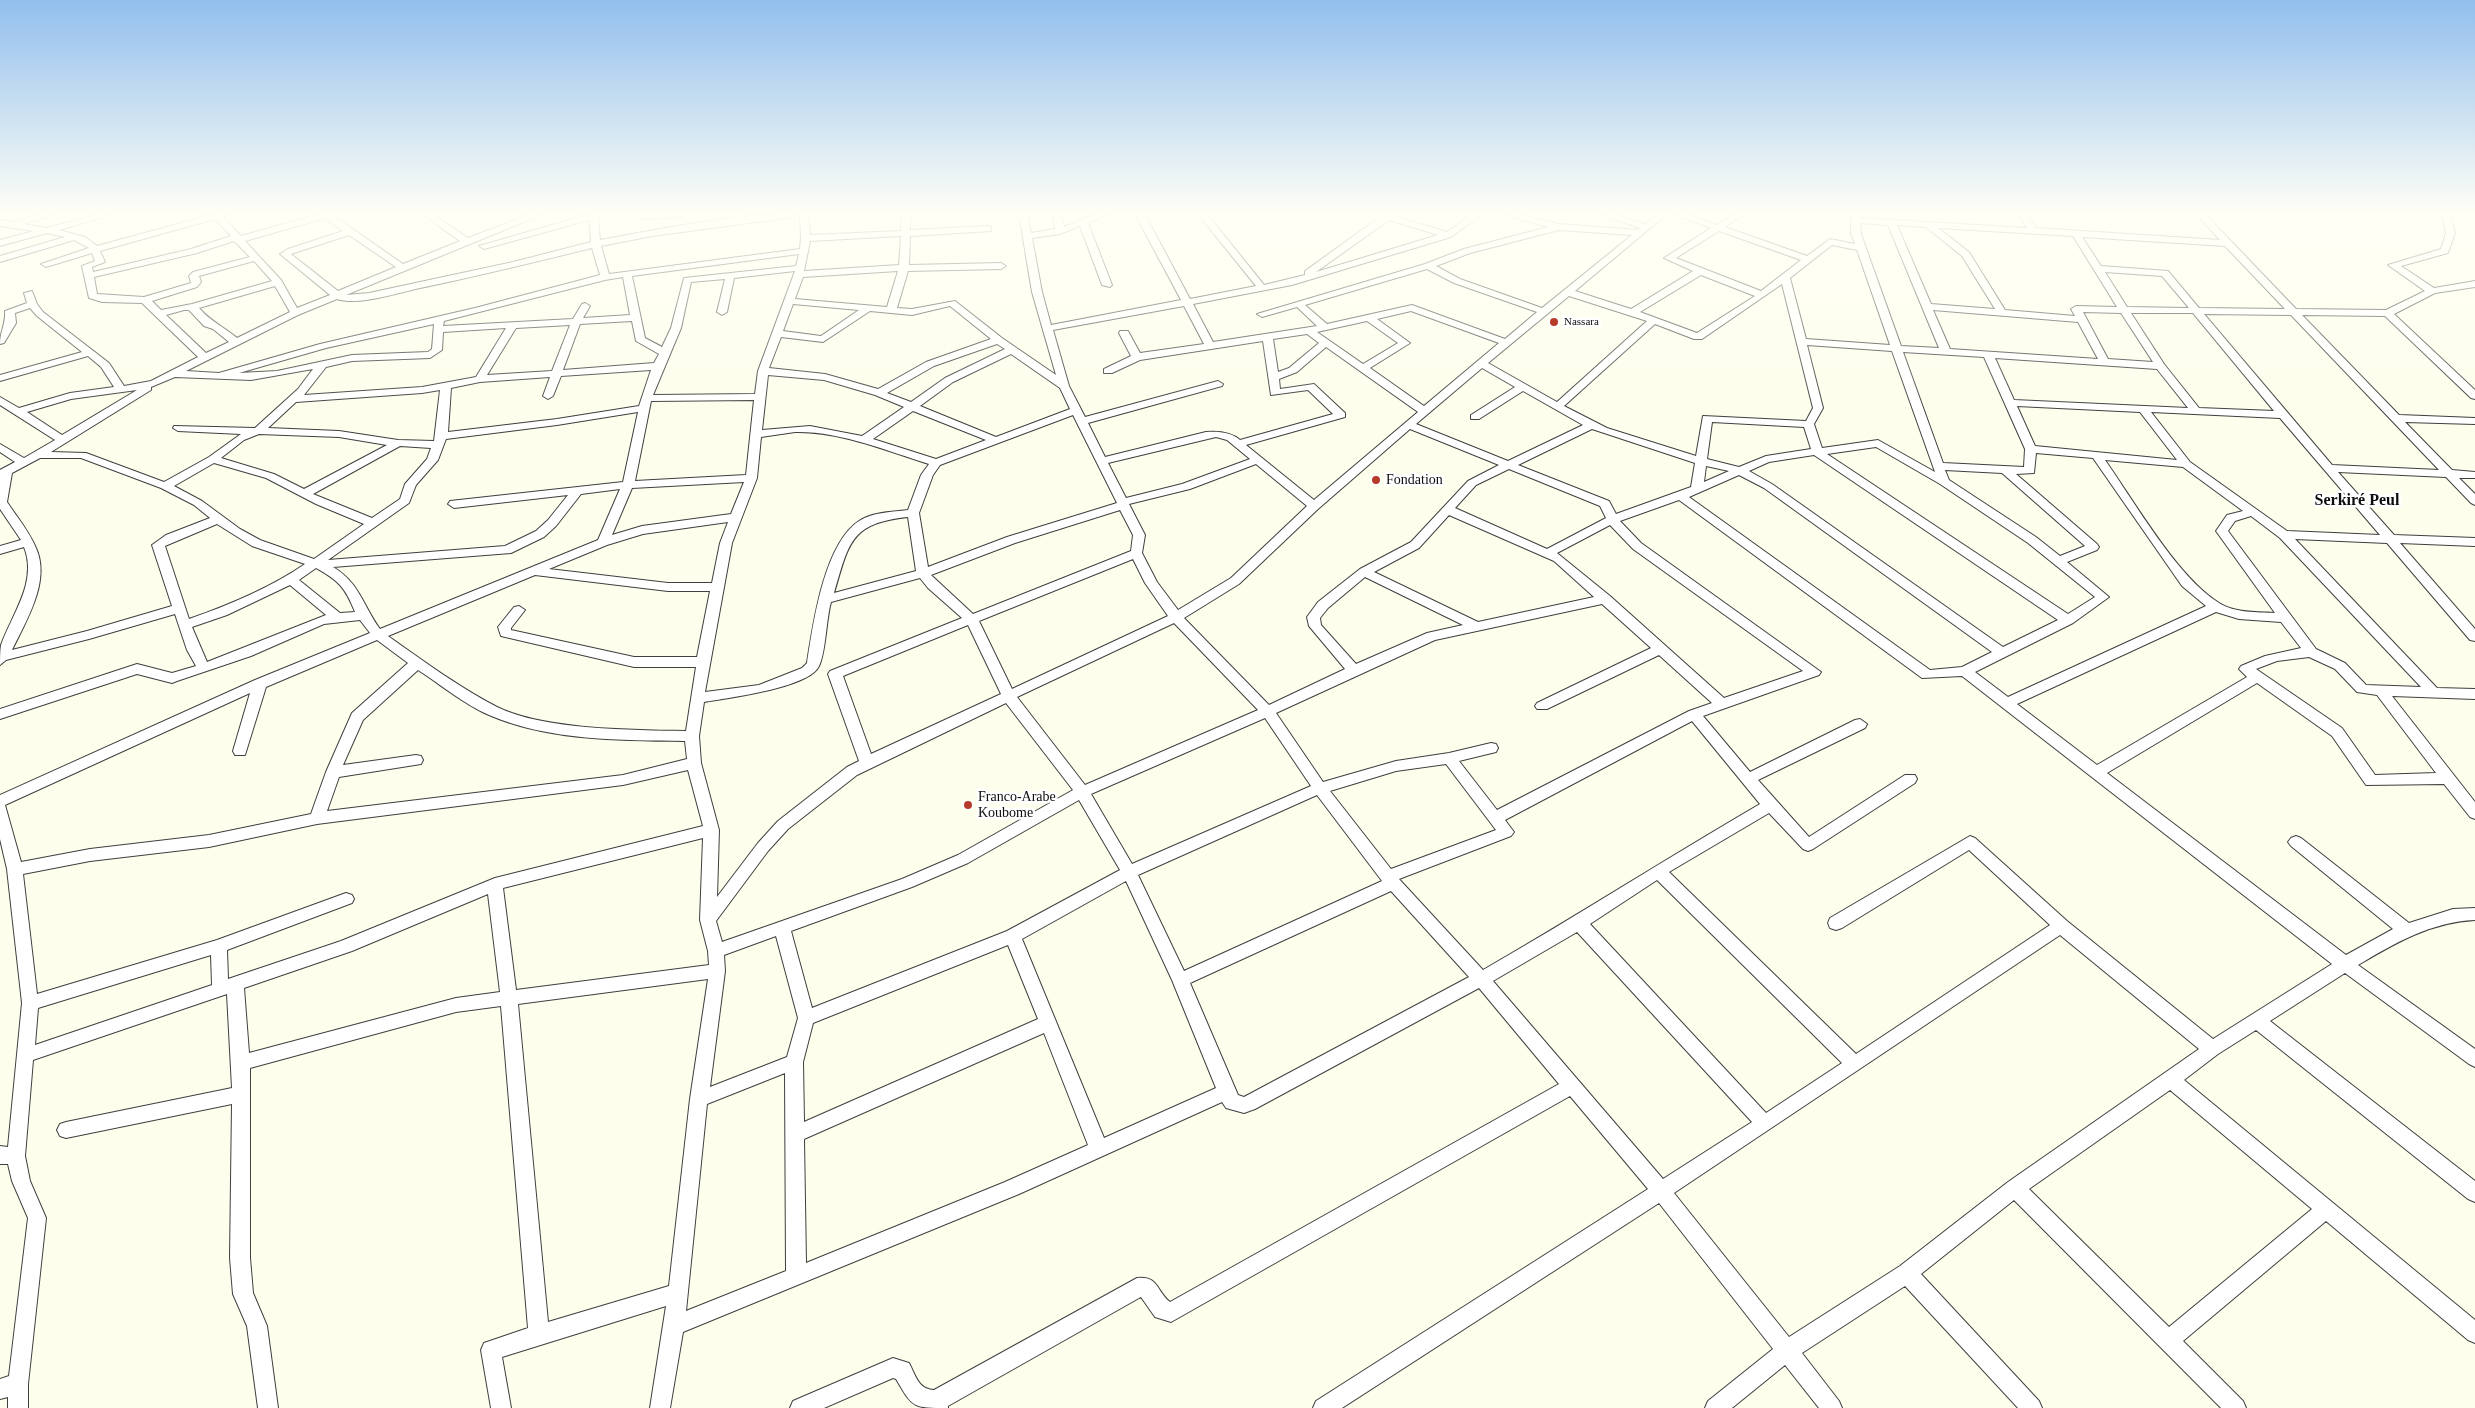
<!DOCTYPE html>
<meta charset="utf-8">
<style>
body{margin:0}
canvas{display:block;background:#fefeec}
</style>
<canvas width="2475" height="1408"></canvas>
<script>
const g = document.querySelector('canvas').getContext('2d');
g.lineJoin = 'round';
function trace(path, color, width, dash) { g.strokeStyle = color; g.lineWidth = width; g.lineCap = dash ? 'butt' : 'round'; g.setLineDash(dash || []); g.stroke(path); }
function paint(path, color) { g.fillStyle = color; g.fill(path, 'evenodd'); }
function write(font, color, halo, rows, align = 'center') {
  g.font = font + ' Georgia,serif'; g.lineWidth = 5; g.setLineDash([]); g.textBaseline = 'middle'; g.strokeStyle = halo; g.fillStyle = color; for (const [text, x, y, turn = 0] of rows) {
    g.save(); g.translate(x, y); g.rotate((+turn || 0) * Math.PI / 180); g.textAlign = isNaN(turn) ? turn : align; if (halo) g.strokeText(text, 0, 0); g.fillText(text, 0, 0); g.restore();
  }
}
const minor = new Path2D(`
 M 42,214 L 56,214 L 24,224 L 47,228 L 100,214 L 114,214 L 59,230 L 85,237 L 97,246 L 214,214 L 230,214 L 223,217 L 241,236 L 320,214 L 331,214 L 403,264 L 460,241 L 422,214 L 432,214 L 468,238 L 531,214 L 543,214 L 346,295 L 369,293 L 513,262 L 591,242 L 589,220 L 484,249 L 479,246 L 590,214 L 605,214 L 598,218 L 600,240 C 665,228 733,214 798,214 L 794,217 L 652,236 L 601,246 L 609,274 L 800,249 L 801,238 L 800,214 L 808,214 L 810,235 L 901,231 L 902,214 L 910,214 L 910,230 L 988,226 L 991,227 L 991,231 L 910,236 L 909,265 L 1001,263 L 1006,266 L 1001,269 L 908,271 L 897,308 L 912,309 L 955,301 L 1002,338 L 1056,375 L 1032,292 L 1019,214 L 1027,214 L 1031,233 L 1055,229 L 1053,214 L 1061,214 L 1064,227 L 1097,214 L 1109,214 L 1088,223 L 1112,285 L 1110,287 L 1102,285 L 1080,226 L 1060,234 L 1032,238 L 1042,292 L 1051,325 L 1181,300 L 1135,214 L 1144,214 L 1149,222 L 1190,299 L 1256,286 L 1198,214 L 1207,214 L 1264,285 L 1305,275 L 1305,271 L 1380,217 L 1378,214 L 1395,214 L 1394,216 L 1447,232 L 1472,214 L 1482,214 L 1451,237 L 1292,285 L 1193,304 L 1213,342 L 1317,326 L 1297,307 L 1262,317 L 1257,314 L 1425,264 L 1464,249 L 1548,227 L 1502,214 L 1517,214 L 1559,224 L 1638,230 L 1640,228 L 1599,214 L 1612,214 L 1645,224 L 1658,214 L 1667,214 L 1575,291 L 1631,309 L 1693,271 L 1664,258 L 1711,228 L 1674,214 L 1687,214 L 1717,225 L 1735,214 L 1745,214 L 1725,227 L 1807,256 L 1830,239 L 1855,244 L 1851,234 L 1851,214 L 1859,214 L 1860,218 L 2027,228 L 2018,214 L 2026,214 L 2036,228 L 2220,240 L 2196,214 L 2205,214 L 2296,309 L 2386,310 L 2425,291 L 2388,265 L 2441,249 L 2446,233 L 2442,214 L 2450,214 L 2455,233 L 2448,253 L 2401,266 L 2434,288 L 2475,281 L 2475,287 L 2435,293 L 2394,314 L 2475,390 L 2475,399 L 2471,398 L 2385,316 L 2302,315 L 2399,415 L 2475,418 L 2475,424 L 2405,422 L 2452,470 L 2475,472 L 2475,478 L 2459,478 L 2475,494 L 2475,505 L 2471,503 L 2446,477 L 2338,472 L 2394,535 L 2475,538 L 2475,546 L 2400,543 L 2475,629 L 2475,641 L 2470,640 L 2387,543 L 2295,539 L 2437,688 L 2475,689 L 2475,699 L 2392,696 L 2475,802 L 2475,819 L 2470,817 L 2444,784 L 2366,785 L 2332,736 L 2257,683 L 2107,773 L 2346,955 L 2393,929 L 2291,846 L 2288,842 L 2291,838 L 2296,836 L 2301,838 L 2409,923 L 2453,909 L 2475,908 L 2475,920 C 2431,922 2395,943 2358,965 L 2475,1049 L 2475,1067 L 2469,1064 L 2345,973 L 2270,1021 L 2475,1181 L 2475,1202 L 2468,1199 L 2256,1030 L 2218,1054 L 2184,1080 L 2475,1320 L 2475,1343 L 2468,1340 L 2326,1221 L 2183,1341 L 2243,1401 L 2246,1408 L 2221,1408 L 2014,1200 L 1921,1274 L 2039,1401 L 2042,1408 L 2018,1408 L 1905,1286 L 1802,1353 L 1839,1401 L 1842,1408 L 1819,1408 L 1785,1365 L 1732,1408 L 1705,1408 L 1708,1401 L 1773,1349 L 1659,1203 L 1342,1408 L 1313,1408 L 1316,1401 L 1648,1189 L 1570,1096 L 1171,1322 L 1155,1317 L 1141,1297 L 1139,1298 L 948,1406 L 948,1408 C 912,1408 913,1408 896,1379 L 893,1378 L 824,1408 L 790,1408 L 793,1401 L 893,1358 L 909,1363 C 916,1376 918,1389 934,1390 L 1137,1278 C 1159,1276 1156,1291 1170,1302 L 1559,1084 L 1479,988 L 1255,1109 L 1244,1113 L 1226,1108 L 1222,1102 L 1019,1194 L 683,1332 L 670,1408 L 650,1408 L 666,1306 L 502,1357 L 511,1408 L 491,1408 L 481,1350 L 484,1343 L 528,1328 L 501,1006 L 456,1012 L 250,1068 L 250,1258 L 253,1293 L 267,1326 L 278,1408 L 258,1408 L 247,1326 L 233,1294 L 230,1258 L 232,1104 L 66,1138 L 60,1136 L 57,1130 L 60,1124 L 66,1122 L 232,1088 L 227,994 L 33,1060 L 25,1156 L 30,1181 L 46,1218 L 28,1384 L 28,1408 L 8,1408 L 8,1397 L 0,1399 L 0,1379 L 9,1376 L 28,1218 L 12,1181 L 8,1164 L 0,1164 L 0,1146 L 8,1147 L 22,1003 L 7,869 L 0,839 L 0,795 L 255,680 L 370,633 L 360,620 L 324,624 L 251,656 L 177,681 L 172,683 L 137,674 L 0,719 L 0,709 L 137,664 L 172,673 L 196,666 L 187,650 L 175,614 L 89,639 L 6,660 L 0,665 C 0,659 0,651 1,645 C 12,614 38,582 24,547 L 0,554 L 0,546 L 21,540 L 0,509 L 0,470 L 15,462 L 0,452 L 0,444 L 24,458 L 55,440 L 0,405 L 0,397 L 19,408 L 70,393 L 114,387 L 101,367 L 88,356 L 0,381 L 0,375 L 82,352 L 37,316 L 30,308 L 15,313 L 16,323 L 4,343 L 0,344 C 0,331 6,324 5,311 L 27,303 L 24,293 L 32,291 L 37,304 L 43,312 L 109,363 L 124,386 L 151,381 L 198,357 L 142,303 L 102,302 L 89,298 L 82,266 L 95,261 L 92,253 L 46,267 L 41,264 L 89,248 L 74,240 L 0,262 L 0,256 L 65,237 L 47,233 L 0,246 L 0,240 L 34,231 L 0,226 L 0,220 L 12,222 ZM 325,218 L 343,231 L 288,249 L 280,254 L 330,295 L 297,308 L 281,280 L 245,241 ZM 215,219 L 231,236 L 191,249 L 93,272 L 92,267 L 105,262 L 100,251 ZM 1389,220 L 1438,235 L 1316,272 ZM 1860,223 L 1888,225 L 1939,348 L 1901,346 L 1861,234 ZM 1897,225 L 1926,227 L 1962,256 L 1995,309 L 1931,304 ZM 1938,228 L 2073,236 L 2117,307 L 2076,306 L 2071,309 L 2075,316 L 2005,310 L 1969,252 ZM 1559,230 L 1632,235 L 1542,308 L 1460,279 L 1436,266 L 1470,253 ZM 1719,231 L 1801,260 L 1761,291 L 1676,258 ZM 349,235 L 396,267 L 338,291 L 291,254 ZM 901,236 L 899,265 L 804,271 L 810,241 ZM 2082,237 L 2225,246 L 2285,309 L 2199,308 L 2168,271 L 2101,266 ZM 234,241 L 250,257 L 193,272 L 189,276 L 191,283 L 144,297 L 97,294 L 94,277 L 197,253 ZM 1832,245 L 1857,250 L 1890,345 L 1806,339 L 1790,278 ZM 592,248 L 600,275 L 475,308 L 320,344 L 219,373 L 186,371 L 298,315 L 337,299 C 358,306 398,293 420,288 C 478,276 535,262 592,248 ZM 799,254 L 796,266 L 684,278 L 671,328 L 662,347 L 645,338 L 632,276 ZM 254,261 L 272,281 L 192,304 L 161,310 L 152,301 L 197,287 L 201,282 L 199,276 ZM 1427,269 L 1454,283 L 1537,312 L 1505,339 L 1412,305 L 1327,324 L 1305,305 ZM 795,271 L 758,371 L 755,394 L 653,395 L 681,328 L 691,282 L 725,279 L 717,312 L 722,315 L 727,312 L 734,278 ZM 898,271 L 887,307 L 795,299 L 803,277 ZM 2105,272 L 2162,276 L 2189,308 L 2127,307 ZM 1701,275 L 1755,296 L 1697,333 L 1640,312 ZM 623,277 L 630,315 L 583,318 L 590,306 L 585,303 L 582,304 L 573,319 L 443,326 L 444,321 L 605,280 ZM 1782,284 L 1813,408 L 1806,421 L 1703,416 L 1696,456 L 1607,428 L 1564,406 L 1655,324 L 1694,339 L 1702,339 ZM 275,286 L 290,312 L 237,338 C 224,327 210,321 199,308 ZM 1569,296 L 1647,321 L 1557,402 L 1488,363 ZM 793,304 L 859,310 L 821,336 L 783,331 ZM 950,306 L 991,339 L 926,362 L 878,389 L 825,374 L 769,368 L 781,337 L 823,342 L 870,311 L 912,315 ZM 1184,306 L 1204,344 L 1140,353 L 1128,331 L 1120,331 L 1119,333 L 1131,356 L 1104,369 L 1104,373 L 1112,373 L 1140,360 L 1263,341 L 1271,395 L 1308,390 L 1333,414 L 1240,440 C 1231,432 1218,431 1206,432 L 1105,457 L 1088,423 L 1222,386 L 1223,384 L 1218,381 L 1085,417 L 1069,386 L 1053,330 ZM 184,310 L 189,310 L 204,326 L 213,329 L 229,342 L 206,353 L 166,315 ZM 1933,310 L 2078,322 L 2098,359 L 1950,349 ZM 1411,311 L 1499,343 L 1424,406 L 1370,368 L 1410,343 L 1377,319 ZM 2083,312 L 2121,313 L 2153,362 L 2108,359 ZM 2131,313 L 2193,313 L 2274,411 L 2199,408 L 2164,364 ZM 2204,314 L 2291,315 L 2439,470 L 2332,465 ZM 632,321 L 636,341 L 659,354 L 654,363 L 563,370 L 580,324 ZM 1367,321 L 1398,343 L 1363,364 L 1317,332 ZM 434,324 L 432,349 L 428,352 L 352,355 L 277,371 L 239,373 L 326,348 ZM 570,325 L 552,371 L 487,375 L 516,328 ZM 506,328 L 476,377 L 422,387 L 304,395 L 326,367 L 352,361 L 430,358 L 442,350 L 443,332 ZM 1307,334 L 1319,343 L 1289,368 L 1278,372 L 1273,339 ZM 997,344 L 1005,349 L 945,378 L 911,402 L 887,393 L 934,366 ZM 1807,345 L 1892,351 L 1935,472 L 1878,440 L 1822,448 L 1814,424 L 1823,408 ZM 1326,347 L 1418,412 L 1314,500 L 1246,445 L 1345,417 L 1345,413 L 1314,384 L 1280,389 L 1279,379 L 1297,372 ZM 1903,352 L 1984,357 L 2025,449 L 2024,467 L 1943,463 ZM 1011,354 L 1060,388 L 1070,409 L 996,437 L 920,406 L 953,382 ZM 1995,358 L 2157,369 L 2188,408 L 2014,400 ZM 1482,368 L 1515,387 L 1471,415 L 1471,419 L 1479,419 L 1523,391 L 1583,425 L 1508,461 L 1416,424 ZM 313,369 L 298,389 L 255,428 L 174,426 L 173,428 L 178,431 L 241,434 L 209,457 L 164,482 L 86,453 L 51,452 L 151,390 L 151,387 L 175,377 L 251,380 ZM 651,370 L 639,406 L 557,419 L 448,432 L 451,388 L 480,382 L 550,377 L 543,396 L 548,399 L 553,396 L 561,376 ZM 768,375 L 824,380 L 875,395 L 904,407 L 862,436 L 810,426 L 762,430 ZM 137,390 L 62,435 L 27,412 L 71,399 ZM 440,390 L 434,441 L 398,440 L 339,431 L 268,428 L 296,402 L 422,393 ZM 754,400 L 746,475 L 635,481 L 651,401 ZM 2017,406 L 2140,412 L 2177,460 L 2035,446 ZM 913,411 L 986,440 L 936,459 L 873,439 ZM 638,412 L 623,482 L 450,501 L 448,504 L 454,508 L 568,495 L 548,520 L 536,531 L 505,546 L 328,560 L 409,503 L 416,485 L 438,460 L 446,439 L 557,425 ZM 2151,412 L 2280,418 L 2380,535 L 2287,531 L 2190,462 ZM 1073,415 L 1117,503 L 1007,537 L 928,567 L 919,513 L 933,475 L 940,465 ZM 1712,422 L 1804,427 L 1811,449 L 1766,456 L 1739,467 L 1707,459 ZM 1410,429 L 1499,465 L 1468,481 L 1411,542 L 1360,569 L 1318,602 L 1307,617 L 1309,626 L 1345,669 L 1269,705 L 1184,618 L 1239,584 L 1318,509 ZM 1592,429 L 1695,463 L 1691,487 L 1616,514 L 1609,501 L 1518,465 ZM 795,432 C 840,431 887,451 929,464 L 921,475 L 908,510 C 892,512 873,512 859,521 C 824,544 813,624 807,663 L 802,668 L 759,685 L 705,692 L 732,543 L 757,478 L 761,437 ZM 259,434 L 339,437 L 387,445 L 304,489 L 274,474 L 221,458 L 244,440 ZM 1216,437 L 1227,440 L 1250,459 L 1182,484 L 1126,498 L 1108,463 ZM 400,446 L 431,448 L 427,459 L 405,484 L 400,499 L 372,518 L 313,494 ZM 1876,447 L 1940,484 L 2028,543 L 2095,597 L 2068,614 L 1827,454 ZM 2036,453 L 2093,458 L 2182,586 L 2206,606 L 2008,697 L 1975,672 L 2073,623 L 2109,597 L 2067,562 L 2097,550 L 2099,547 L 2097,544 L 2016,474 L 2034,473 ZM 1814,455 L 2058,620 L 2003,647 L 1772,484 L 1749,471 L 1769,462 ZM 40,458 L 81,458 L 161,488 L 194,505 L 210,518 L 166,535 L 152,545 L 172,606 L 87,631 L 12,650 C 26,621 51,581 36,548 C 29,531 17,517 7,502 L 12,473 ZM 2105,460 L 2183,467 L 2243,511 L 2227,515 L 2216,531 L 2275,613 C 2257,612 2235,613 2219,603 C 2177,577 2134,501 2105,460 ZM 214,463 L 266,478 L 316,504 L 364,524 L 314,559 L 260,540 L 240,529 L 202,501 L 174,486 ZM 1256,464 L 1307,506 L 1231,578 L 1178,610 L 1157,582 L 1142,553 L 1145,535 L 1129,504 L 1190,489 ZM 1706,466 L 1729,471 L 1704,482 ZM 1509,469 L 1600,506 L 1606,518 L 1547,549 L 1455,508 L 1476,485 ZM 1945,470 L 2002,473 L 2085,546 L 2060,556 L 2036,537 L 1949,480 ZM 1739,475 L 1764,488 L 1992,652 L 1962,667 L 1930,670 L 1689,497 ZM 744,482 L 731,514 L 642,526 L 612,535 L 632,488 ZM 620,489 L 598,540 L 380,629 C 363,606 360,583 333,567 L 511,553 L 544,537 L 556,526 L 581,494 ZM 1679,500 L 1922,678 L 1962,676 L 2332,964 L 2213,1039 L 2067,921 L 1975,838 L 1970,836 L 1830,918 L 1828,923 L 1830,928 L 1836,930 L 1842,928 L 1969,850 L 2050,925 L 1856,1054 L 1669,872 L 1769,813 L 1803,849 L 1808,851 L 1813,849 L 1915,783 L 1917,779 L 1915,775 L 1905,775 L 1809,837 L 1758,780 L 1865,728 L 1867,724 L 1860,719 L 1855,720 L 1750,772 L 1703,716 L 1819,675 L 1821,672 L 1641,543 L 1620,521 ZM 1120,510 L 1133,535 L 1131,551 L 973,614 L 931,575 L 1015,543 ZM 1449,515 L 1554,561 L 1594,597 L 1478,622 L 1374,572 L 1419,548 ZM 2251,516 L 2280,538 L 2421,687 L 2366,685 L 2345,663 L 2316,649 L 2228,531 L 2235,521 ZM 908,517 L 916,571 L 834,593 C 849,543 850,523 908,517 ZM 728,522 L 720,543 L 712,583 L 668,583 L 549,569 L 607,545 L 643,534 ZM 217,524 L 252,546 L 305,564 C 270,588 229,605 189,619 L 165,546 ZM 1610,525 L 1633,549 L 1803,671 L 1724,698 L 1610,596 L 1557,553 ZM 1133,559 L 1145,583 L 1168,616 L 1012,689 L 979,621 ZM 316,568 C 339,581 345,587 355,612 L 340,613 L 299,580 ZM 535,575 L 668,591 L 710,591 L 697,657 L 634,657 L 511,630 L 511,628 L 525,610 L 519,606 L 514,607 L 498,627 L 501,636 L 634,667 L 696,667 L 686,731 C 633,730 543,730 497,707 C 460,688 422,660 388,636 ZM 1365,577 L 1463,625 L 1427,633 L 1356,664 L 1321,625 L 1320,618 L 1328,608 ZM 920,578 L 928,588 L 962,618 L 830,671 L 828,674 L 859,761 L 847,767 L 778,821 L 758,843 L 717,897 L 719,830 L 701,763 L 699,736 L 704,702 C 727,698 809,688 819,666 C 826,652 826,620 831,602 ZM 290,585 L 326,615 L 207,662 L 192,627 L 227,615 ZM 1602,604 L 1651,648 L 1537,703 L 1535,706 L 1537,709 L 1547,709 L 1659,655 L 1712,703 L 1689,711 L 1497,810 L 1459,761 L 1496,752 L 1498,748 L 1496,744 L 1491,743 L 1449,753 L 1396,761 L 1323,782 L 1276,713 L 1435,640 ZM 2216,612 L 2239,619 L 2281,622 L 2301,648 L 2265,656 L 2241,666 L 2239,669 L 2247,677 L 2097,765 L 2017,704 ZM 1174,623 L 1258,710 L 1085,785 L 1017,697 ZM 968,625 L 1001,694 L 871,754 L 843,676 ZM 377,640 L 408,663 L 352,713 L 326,772 L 311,814 L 209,835 L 90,849 L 21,862 L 5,805 L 250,693 L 233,751 L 235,755 L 245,755 L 266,687 ZM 2309,657 L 2335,669 L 2357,692 L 2377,695 L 2436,773 L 2375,775 L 2342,728 L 2256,669 L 2277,661 ZM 418,670 C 440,684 465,705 489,715 C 549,741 621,740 685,741 L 687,759 L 623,775 L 327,811 L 339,777 L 421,764 L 423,760 L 421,756 L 416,755 L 343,765 L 363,720 ZM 1006,703 L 1073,790 L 958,855 L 902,879 L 722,942 L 716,921 L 768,851 L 788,829 L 857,775 ZM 1265,718 L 1311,786 L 1132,864 L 1091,794 ZM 1692,721 L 1760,804 C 1667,858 1577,916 1483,970 L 1399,879 L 1511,836 L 1514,832 L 1505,820 ZM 1446,764 L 1496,830 L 1391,869 L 1330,791 L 1396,771 ZM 688,770 L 703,826 L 495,878 L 341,941 L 228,979 L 227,950 L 352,903 L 354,899 L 352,895 L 346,893 L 217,940 L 37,994 L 23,874 L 90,861 L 209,847 L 317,824 L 623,785 ZM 1317,795 L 1382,881 L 1184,971 L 1138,875 ZM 1079,800 L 1120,870 L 1007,931 L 812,1008 L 791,931 L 912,887 L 968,863 ZM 703,838 L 700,920 L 708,951 L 709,965 L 516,990 L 503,888 ZM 1657,880 L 1842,1063 L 1766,1113 L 1590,924 ZM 1126,881 L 1172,980 L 1216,1088 L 1104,1138 L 1022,939 ZM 1391,891 L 1469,977 L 1244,1097 L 1238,1095 L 1190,983 ZM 488,894 L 500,992 L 456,998 L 249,1053 L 244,988 L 352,951 ZM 1577,932 L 1752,1122 L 1663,1179 L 1493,981 ZM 2060,935 L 2199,1049 L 2008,1182 L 1900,1266 L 1789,1337 L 1674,1193 ZM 776,936 L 798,1018 L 787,1057 L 710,1087 L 725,971 L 724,955 ZM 1008,945 L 1038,1019 L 804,1122 L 803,1062 L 813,1023 ZM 211,955 L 212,985 L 35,1045 L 38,1008 ZM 708,979 L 690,1099 L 669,1286 L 548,1322 L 518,1004 ZM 1044,1033 L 1088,1145 L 1005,1182 L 806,1263 L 804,1139 ZM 785,1073 L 786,1271 L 686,1311 L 707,1104 ZM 2170,1090 L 2312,1209 L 2169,1327 L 2029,1189 Z
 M 645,214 L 683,214 L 679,217 L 642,219 L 642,215 Z`);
trace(minor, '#3f3f3f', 2);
paint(minor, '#fff');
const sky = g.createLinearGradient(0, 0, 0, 411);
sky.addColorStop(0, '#92bfed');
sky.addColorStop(0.52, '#fffff6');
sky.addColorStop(1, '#fffff600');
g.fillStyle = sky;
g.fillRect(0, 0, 2475, 411);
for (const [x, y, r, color] of [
 [1554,322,5,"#b73b29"],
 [1376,480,5,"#b73b29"],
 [968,805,5,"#b73b29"]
]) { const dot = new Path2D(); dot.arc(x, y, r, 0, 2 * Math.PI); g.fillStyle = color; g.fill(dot); trace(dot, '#fff', 2); }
write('11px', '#0c0c0c', '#fff', [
 ["Nassara",1564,322]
], 'left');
write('14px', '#0c0c0c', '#fff', [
 ["Fondation",1386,480],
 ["Franco-Arabe",978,797],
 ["Koubome",978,813]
], 'left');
write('bold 16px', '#0c0c0c', '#fff', [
 ["Serkiré Peul",2357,501]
]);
</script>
